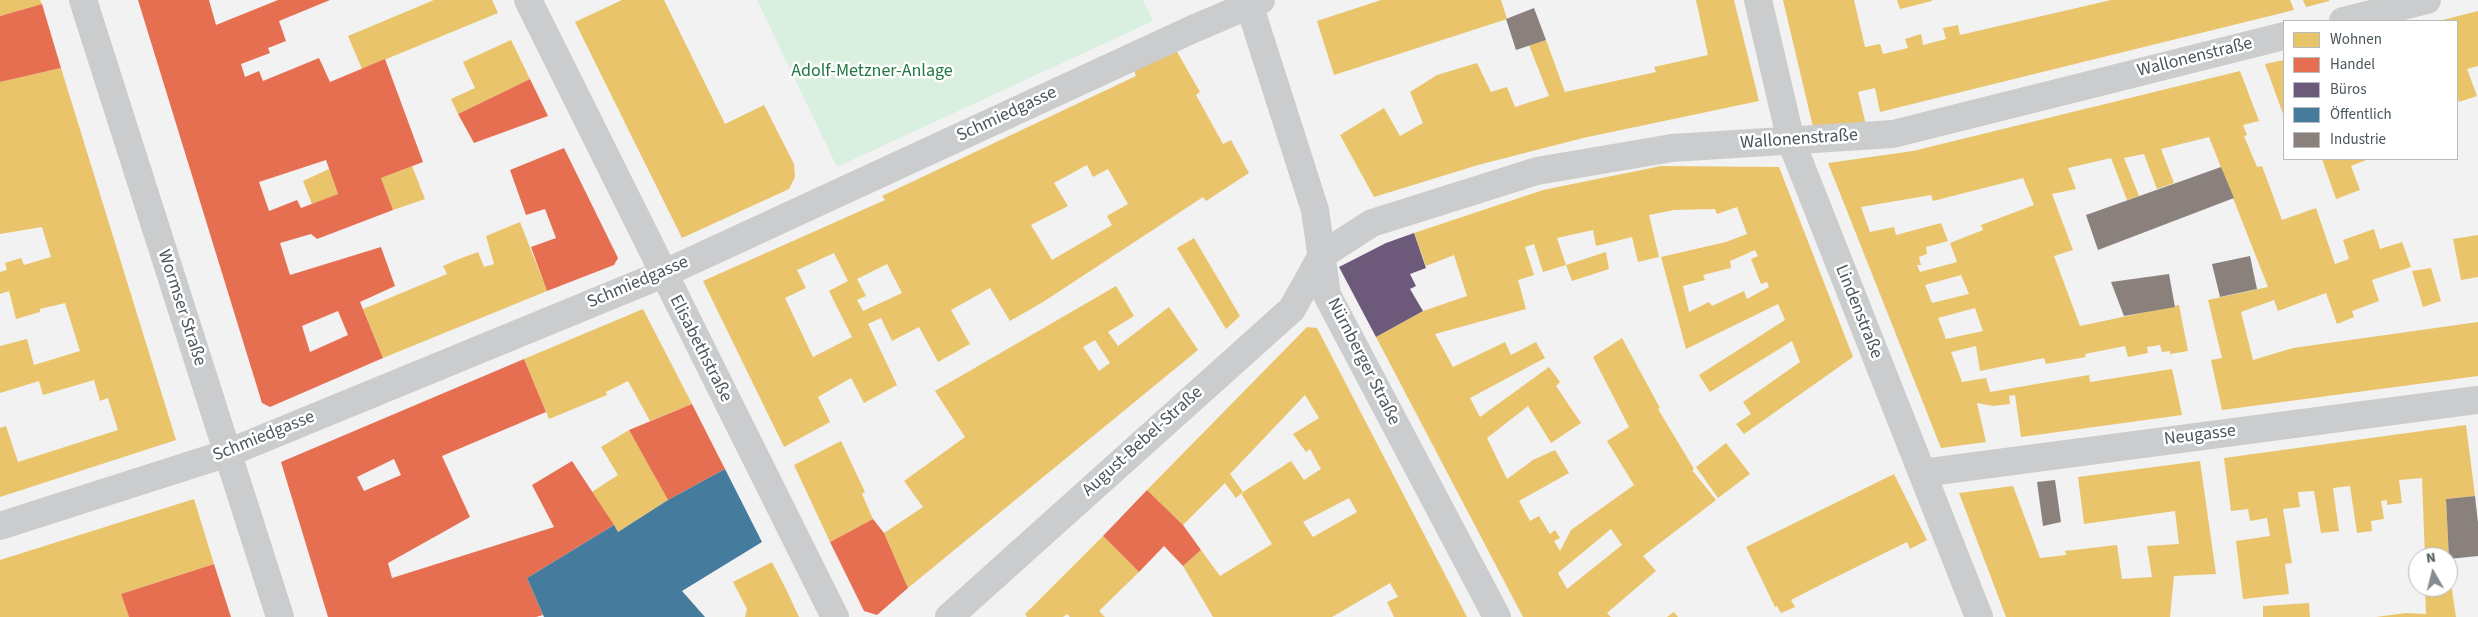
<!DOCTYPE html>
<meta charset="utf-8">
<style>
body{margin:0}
#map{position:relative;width:2478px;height:617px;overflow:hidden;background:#f2f2f2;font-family:"Source Sans 3",sans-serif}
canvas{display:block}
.legend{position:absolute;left:2283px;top:20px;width:175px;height:140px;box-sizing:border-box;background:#fff;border:1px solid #b7bbbe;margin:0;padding:6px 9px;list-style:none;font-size:15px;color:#4a565c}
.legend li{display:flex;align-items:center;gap:10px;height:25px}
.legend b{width:25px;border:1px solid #b7bbbe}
.north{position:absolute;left:2408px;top:547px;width:50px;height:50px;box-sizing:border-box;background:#fff;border:1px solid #b7bbbe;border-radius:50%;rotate:352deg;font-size:14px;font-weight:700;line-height:20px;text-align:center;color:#4a565c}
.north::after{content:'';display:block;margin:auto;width:18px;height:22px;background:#858d90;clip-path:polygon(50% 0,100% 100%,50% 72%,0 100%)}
</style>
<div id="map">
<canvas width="2478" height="617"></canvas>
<ul class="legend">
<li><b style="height:14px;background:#e9c46a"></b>Wohnen</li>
<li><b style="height:14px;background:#e76f51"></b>Handel</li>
<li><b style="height:14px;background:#6d597a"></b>Büros</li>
<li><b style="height:14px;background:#457b9d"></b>Öffentlich</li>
<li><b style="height:14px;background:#8a817c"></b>Industrie</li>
</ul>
<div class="north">N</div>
</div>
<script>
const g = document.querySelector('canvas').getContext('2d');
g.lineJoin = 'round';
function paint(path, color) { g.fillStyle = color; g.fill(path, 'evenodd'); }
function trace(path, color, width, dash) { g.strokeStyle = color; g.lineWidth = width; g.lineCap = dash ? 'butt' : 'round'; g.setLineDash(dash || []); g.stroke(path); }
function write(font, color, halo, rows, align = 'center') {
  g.font = font + ' "Source Sans 3",sans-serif'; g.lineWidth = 5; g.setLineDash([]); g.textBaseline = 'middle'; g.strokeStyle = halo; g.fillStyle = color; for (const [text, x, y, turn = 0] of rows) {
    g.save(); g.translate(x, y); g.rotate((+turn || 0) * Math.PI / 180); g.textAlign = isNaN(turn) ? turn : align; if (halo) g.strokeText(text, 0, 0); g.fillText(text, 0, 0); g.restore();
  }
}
paint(new Path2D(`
 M 757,0 L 1143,0 L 1153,21 L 837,167 Z`), '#d9efdf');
paint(new Path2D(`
 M 0,0 L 40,0 L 42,4 L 0,16 Z
 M 434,0 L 492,0 L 498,13 L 362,69 L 348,36 Z
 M 622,0 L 664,0 L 725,124 L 764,105 L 794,164 L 795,177 L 789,189 L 682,238 L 575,22 Z
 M 1381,0 L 1501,0 L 1507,19 L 1334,75 L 1317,21 Z
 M 1696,0 L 1734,0 L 1759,101 L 1583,138 L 1478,165 L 1374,197 L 1340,135 L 1384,108 L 1400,136 L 1423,123 L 1410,92 L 1437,75 L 1477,63 L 1491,92 L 1507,87 L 1515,107 L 1549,96 L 1529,45 L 1546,40 L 1565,92 L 1656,72 L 1654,67 L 1708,55 Z
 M 1783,0 L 1854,0 L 1865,47 L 1880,44 L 1883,54 L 1908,48 L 1905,39 L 1921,34 L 1923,45 L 1946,39 L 1943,28 L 1958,25 L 1960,35 L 2111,0 L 2290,0 L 2294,10 L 1880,112 L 1875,88 L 1858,92 L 1866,125 L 1813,127 Z
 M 1897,0 L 1932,0 L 1932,1 L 1900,9 Z
 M 2303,0 L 2329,0 L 2329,1 L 2306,7 Z
 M 2478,11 L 2478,66 L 2467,69 L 2477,96 L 2459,102 L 2457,95 L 2457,21 L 2439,21 Z
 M 511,40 L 530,79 L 458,114 L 451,99 L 475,88 L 463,62 Z
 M 1176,50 L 1200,92 L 1196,95 L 1223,144 L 1231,140 L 1249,173 L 1206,201 L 1203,197 L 1043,302 L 1010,321 L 990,288 L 951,310 L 970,344 L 938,362 L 919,327 L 892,341 L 881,318 L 868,324 L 897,385 L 864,403 L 851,378 L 818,397 L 830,422 L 784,447 L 703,281 L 885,200 L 882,196 L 1136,76 L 1134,71 ZM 1087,165 L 1093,177 L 1108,169 L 1128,204 L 1107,216 L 1112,225 L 1052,260 L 1031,225 L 1068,206 L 1054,183 ZM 834,253 L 848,281 L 829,291 L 852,337 L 813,357 L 785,298 L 806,288 L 797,270 ZM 887,264 L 902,293 L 863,311 L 857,300 L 866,296 L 857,279 Z
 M 2284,60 L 2284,114 L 2283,114 L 2265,64 Z
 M 61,68 L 176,440 L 0,497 L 0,428 L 6,426 L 18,462 L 118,430 L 108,398 L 100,401 L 94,380 L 43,395 L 39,381 L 0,393 L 0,346 L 27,339 L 34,365 L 80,351 L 65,303 L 40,309 L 40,312 L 16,319 L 9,291 L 0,294 L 0,272 L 7,270 L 5,263 L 21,258 L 24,265 L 51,257 L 42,227 L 0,234 L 0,82 Z
 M 2240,71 L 2259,121 L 2243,125 L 2247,135 L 2244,136 L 2257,167 L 2262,166 L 2282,220 L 2316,208 L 2335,264 L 2349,259 L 2343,240 L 2374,229 L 2380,249 L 2402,242 L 2411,267 L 2372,280 L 2379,301 L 2352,311 L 2354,317 L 2337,324 L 2326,293 L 2278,311 L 2274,300 L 2241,312 L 2253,360 L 2293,348 L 2478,322 L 2478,376 L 2222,410 L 2211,360 L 2222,358 L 2208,300 L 2268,287 L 2209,137 L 2161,149 L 2174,183 L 2157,189 L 2144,154 L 2124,158 L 2139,196 L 2127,200 L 2111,158 L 2068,168 L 2076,189 L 2052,194 L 2073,250 L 2054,256 L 2080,326 L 2179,305 L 2188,351 L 2170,354 L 2170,351 L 2162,352 L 2160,345 L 2147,347 L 2148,353 L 2128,357 L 2125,346 L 2085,354 L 2086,357 L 2046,364 L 2044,358 L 1980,371 L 1976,346 L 1951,352 L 1962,382 L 1986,378 L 1990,392 L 2089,375 L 2090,382 L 2172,369 L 2182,415 L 2021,437 L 2015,395 L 2009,396 L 2010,404 L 1993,406 L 1977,403 L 1986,442 L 1941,448 L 1828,163 L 1913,151 ZM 2023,178 L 2034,205 L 1981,225 L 1983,230 L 1950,243 L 1957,262 L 1920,272 L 1917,265 L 1921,265 L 1919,257 L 1927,254 L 1926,247 L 1948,241 L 1941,223 L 1896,235 L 1894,227 L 1870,232 L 1861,207 L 1931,195 L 1933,201 ZM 1961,275 L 1969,294 L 1932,303 L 1925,285 ZM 1975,308 L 1983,331 L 1946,339 L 1938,318 Z
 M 2322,159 L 2369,159 L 2351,166 L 2360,190 L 2336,199 Z
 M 412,166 L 425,199 L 393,210 L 381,178 Z
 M 1661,166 L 1779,167 L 1853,357 L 1744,434 L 1736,424 L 1751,414 L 1743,402 L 1800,362 L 1792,341 L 1710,392 L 1699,375 L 1785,320 L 1778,304 L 1686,349 L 1661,257 L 1726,242 L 1747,234 L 1737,207 L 1717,214 L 1715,209 L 1674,210 L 1649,215 L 1659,257 L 1638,262 L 1632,237 L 1596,246 L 1593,230 L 1557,238 L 1566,265 L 1543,272 L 1534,244 L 1525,247 L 1534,275 L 1518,280 L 1526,309 L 1435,334 L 1453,367 L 1505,342 L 1511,355 L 1536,342 L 1545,358 L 1470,398 L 1480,417 L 1549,367 L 1560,382 L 1556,386 L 1581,423 L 1551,443 L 1528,406 L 1487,438 L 1507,479 L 1533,460 L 1555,450 L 1569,473 L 1519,501 L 1530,521 L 1539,516 L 1550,534 L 1555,530 L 1560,538 L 1554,541 L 1560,551 L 1571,530 L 1634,485 L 1607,441 L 1629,427 L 1593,357 L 1622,338 L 1660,408 L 1658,409 L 1694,469 L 1692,470 L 1716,500 L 1643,556 L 1656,571 L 1607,613 L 1611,617 L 1523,617 L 1376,337 L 1423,311 L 1467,296 L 1454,255 L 1426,266 L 1414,233 L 1543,190 ZM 1755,250 L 1758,256 L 1751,259 L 1761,284 L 1767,282 L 1769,287 L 1747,299 L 1744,291 L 1712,306 L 1709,302 L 1689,312 L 1683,286 L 1705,280 L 1703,275 L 1731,268 L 1730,261 ZM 1611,529 L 1622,545 L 1567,589 L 1558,573 Z
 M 329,169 L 338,194 L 312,204 L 303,181 Z
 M 520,222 L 547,291 L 383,358 L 363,309 L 447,274 L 443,266 L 459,259 L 478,252 L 484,267 L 494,264 L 486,236 Z
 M 2478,235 L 2478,277 L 2461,280 L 2453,239 Z
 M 1194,238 L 1240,316 L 1226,329 L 1177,248 Z
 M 1606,252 L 1609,269 L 1572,281 L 1566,265 Z
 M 2431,268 L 2441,301 L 2423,307 L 2412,271 Z
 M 1116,286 L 1134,316 L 1108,332 L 1118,346 L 1169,307 L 1198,350 L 908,588 L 884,533 L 923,507 L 904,481 L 965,437 L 935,391 ZM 1095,340 L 1110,363 L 1099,371 L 1083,347 Z
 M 643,309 L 692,404 L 650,421 L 628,381 L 606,392 L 607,395 L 549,419 L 524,359 Z
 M 1307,327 L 1317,328 L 1467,617 L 1394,617 L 1387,602 L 1398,597 L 1390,583 L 1332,617 L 1213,617 L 1183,566 L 1201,550 L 1220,576 L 1272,544 L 1242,495 L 1243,492 L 1236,498 L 1225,483 L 1183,525 L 1147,490 ZM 1305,395 L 1319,418 L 1293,434 L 1306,452 L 1310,449 L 1321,469 L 1304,480 L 1291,461 L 1243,492 L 1230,474 ZM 1349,498 L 1357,512 L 1313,537 L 1303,522 Z
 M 2466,425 L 2475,496 L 2446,499 L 2449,557 L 2425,557 L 2422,478 L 2399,480 L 2402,503 L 2387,505 L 2387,500 L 2381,501 L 2384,519 L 2371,521 L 2372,531 L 2357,533 L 2350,486 L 2333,488 L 2339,531 L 2321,533 L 2314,491 L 2298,492 L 2300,507 L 2283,509 L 2292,563 L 2285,564 L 2289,594 L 2243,599 L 2236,541 L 2270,536 L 2267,518 L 2250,521 L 2248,509 L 2231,511 L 2224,458 Z
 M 629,430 L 668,500 L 618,532 L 592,492 L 618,475 L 601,447 Z
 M 841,441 L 865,492 L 862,494 L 873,519 L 830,542 L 794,465 Z
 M 1726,443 L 1750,474 L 1718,498 L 1696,467 Z
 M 2200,461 L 2216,574 L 2174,576 L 2170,617 L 2006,617 L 1959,493 L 2013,486 L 2040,558 L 2066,555 L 2065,551 L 2117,545 L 2122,579 L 2152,577 L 2147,546 L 2179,544 L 2175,511 L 2084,524 L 2078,477 Z
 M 1894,474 L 1927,540 L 1910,549 L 1907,542 L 1828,581 L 1791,600 L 1795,607 L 1781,613 L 1777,606 L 1775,607 L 1746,547 Z
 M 194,499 L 214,564 L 121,594 L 129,617 L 0,617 L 0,560 Z
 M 1103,536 L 1139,572 L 1099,611 L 1105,617 L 1070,617 L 1067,614 L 1063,617 L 1027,617 L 1025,614 Z
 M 772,562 L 786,589 L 799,617 L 745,617 L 747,609 L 733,582 Z
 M 2448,563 L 2456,617 L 2376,617 L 2406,613 L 2426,614 L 2425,587 L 2448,587 Z
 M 2309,603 L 2310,617 L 2263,617 L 2263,606 Z
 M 1674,612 L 1678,617 L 1667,617 Z`), '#e9c46a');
paint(new Path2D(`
 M 138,0 L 209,0 L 216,25 L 278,0 L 330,0 L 279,21 L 286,41 L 268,48 L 270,53 L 241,64 L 245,77 L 259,71 L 263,81 L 319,58 L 330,82 L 385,59 L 423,162 L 381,178 L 393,210 L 317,239 L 311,234 L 280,243 L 290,275 L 381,247 L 395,286 L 360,302 L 383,358 L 270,407 L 262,403 ZM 326,160 L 338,194 L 301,208 L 297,200 L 269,211 L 259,182 ZM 338,311 L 348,335 L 310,352 L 302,326 Z
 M 42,4 L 61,68 L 0,82 L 0,16 Z
 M 530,79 L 548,116 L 474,143 L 458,114 Z
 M 564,148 L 618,258 L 614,265 L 547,291 L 531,247 L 556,238 L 545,209 L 526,215 L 510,170 Z
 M 524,359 L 546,412 L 442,456 L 470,517 L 388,563 L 392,578 L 554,527 L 532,485 L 572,461 L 614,525 L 527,578 L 543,615 L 536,617 L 328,617 L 281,462 ZM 394,459 L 401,475 L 364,491 L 357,477 Z
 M 692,404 L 725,469 L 668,500 L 629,430 Z
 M 1147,490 L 1183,525 L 1201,550 L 1183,566 L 1164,546 L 1139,572 L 1103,536 Z
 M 873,519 L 884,533 L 908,588 L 877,615 L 864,611 L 830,542 Z
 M 214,564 L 231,617 L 129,617 L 121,594 Z`), '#e76f51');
paint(new Path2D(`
 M 1414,233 L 1426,268 L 1410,274 L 1416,286 L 1410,289 L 1423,311 L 1376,337 L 1339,267 L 1386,243 Z`), '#6d597a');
paint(new Path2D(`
 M 725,469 L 762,542 L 682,591 L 705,617 L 544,617 L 527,578 L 614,525 L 618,532 L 668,500 Z`), '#457b9d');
paint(new Path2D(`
 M 1534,8 L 1546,40 L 1516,50 L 1506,19 Z
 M 2221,167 L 2234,198 L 2098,250 L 2086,215 Z
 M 2250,256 L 2257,289 L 2220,297 L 2212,264 Z
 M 2169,274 L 2175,307 L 2124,316 L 2111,282 Z
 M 2055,480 L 2061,522 L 2043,526 L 2037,482 Z
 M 2475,496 L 2478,523 L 2478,556 L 2449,559 L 2446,499 Z`), '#8a817c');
trace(new Path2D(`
 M 83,0 L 280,617
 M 528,0 L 835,617
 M 1758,0 L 1791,141 L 1979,617
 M 1249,4 L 1315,210 L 1327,295 L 1497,617
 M 2343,21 L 2427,0
 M 1922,473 L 2478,400
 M 0,526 L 228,453 L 663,274 L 1193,29 L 1261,0
 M 949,617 L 1292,309 L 1322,255 L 1372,223 L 1537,171 L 1672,148 L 1893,134 L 2284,36`), '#cacccd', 28);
write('18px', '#4a565c', '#fff', [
 ["Wallonenstraße",2195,58,-14],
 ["Schmiedgasse",1007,115,-25],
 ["Wallonenstraße",1799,140,-4],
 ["Schmiedgasse",638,283,-23],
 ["Wormser Straße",181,308,72],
 ["Lindenstraße",1858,312,68],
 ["Elisabethstraße",700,349,63],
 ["Nürnberger Straße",1363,362,63],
 ["Neugasse",2200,436,-7],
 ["Schmiedgasse",264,437,-22],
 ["August-Bebel-Straße",1143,442,-42]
]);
write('18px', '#207842', '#fff', [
 ["Adolf-Metzner-Anlage",872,72]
]);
</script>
